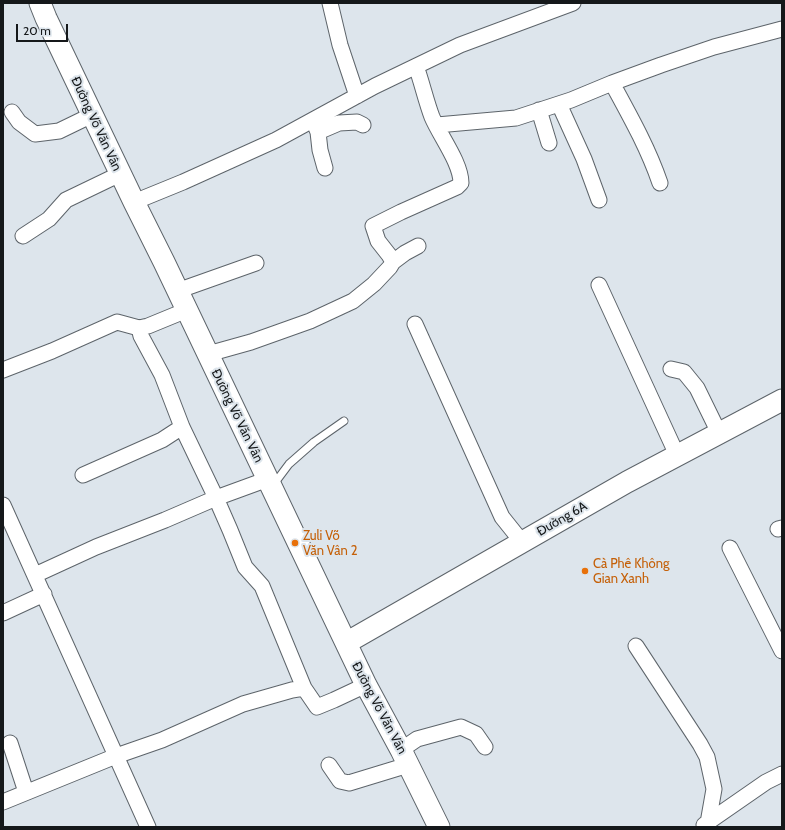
<!DOCTYPE html>
<meta charset="utf-8">
<style>
body{margin:0}
#map{position:relative;width:785px;height:830px;overflow:hidden;background:#dde5ec;font-family:Cabin,sans-serif}
canvas{display:block}
.frame{position:absolute;inset:0;border:4px solid #15181a;pointer-events:none}
.scale{position:absolute;left:16px;top:24px;width:52px;height:18px;box-sizing:border-box;border:2px solid #15181a;border-top:0;padding-left:5px;font-size:12px;line-height:14px;white-space:nowrap;color:#15181a;-webkit-text-stroke:3px #dde5ec;paint-order:stroke}
</style>
<div id="map">
<canvas width="785" height="830"></canvas>
<div class="frame"></div>
<div class="scale">20 m</div>
</div>
<script>
const g = document.querySelector('canvas').getContext('2d');
g.lineJoin = 'round';
function trace(path, color, width, dash) { g.strokeStyle = color; g.lineWidth = width; g.lineCap = dash ? 'butt' : 'round'; g.setLineDash(dash || []); g.stroke(path); }
function write(font, color, halo, rows, align = 'center') {
  g.font = font + ' Cabin,sans-serif'; g.lineWidth = 4; g.setLineDash([]); g.textBaseline = 'middle'; g.strokeStyle = halo; g.fillStyle = color; for (const [text, x, y, turn = 0] of rows) {
    g.save(); g.translate(x, y); g.rotate((+turn || 0) * Math.PI / 180); g.textAlign = isNaN(turn) ? turn : align; if (halo) g.strokeText(text, 0, 0); g.fillText(text, 0, 0); g.restore();
  }
}
const lane = new Path2D(`
 M 274,484 L 289,464 L 314,442 L 344,421`);
const street = new Path2D(`
 M 330,3 L 340,45 L 357,96
 M 612,83 C 630,116 648,148 660,183
 M 559,104 L 584,159 L 599,200
 M 539,110 L 549,143
 M 12,112 L 19,122 L 35,134 L 59,131 L 92,115
 M 313,120 L 318,132 L 320,150 L 325,168
 M 437,125 L 516,118 L 571,100 L 612,83 L 661,65 L 714,47 L 782,29
 M 318,132 L 339,123 L 357,122 L 363,125
 M 134,202 L 183,182 L 276,140 L 375,86 L 460,45 L 573,3
 M 23,236 L 49,219 L 66,200 L 120,174
 M 393,262 L 389,255 L 378,241 L 373,226 L 401,212 L 457,187 L 461,183 C 461,163 440,136 432,117 C 426,101 422,83 416,66
 M 599,285 L 677,455
 M 177,291 L 256,263
 M 415,324 L 502,517 L 522,542
 M 208,354 L 251,342 L 310,321 L 353,301 L 374,284 L 390,267 L 393,262 L 405,253 L 418,246
 M 671,369 L 684,372 L 697,388 L 719,433
 M 3,370 L 52,351 L 117,322 L 139,328 L 148,326 L 187,310
 M 83,475 L 162,440 L 182,427
 M 268,479 L 216,498 L 230,530 L 245,567 L 262,586 L 304,688
 M 3,505 L 148,827
 M 778,529 L 782,528
 M 730,548 L 782,651
 M 35,575 L 96,547 L 165,520 L 216,498 L 182,427 L 162,375 L 141,336 L 139,328
 M 3,613 L 44,594
 M 636,646 L 700,744 L 707,757 L 714,789 L 708,823
 M 10,743 L 26,792
 M 401,750 L 417,739 L 461,727 L 476,734 L 485,747
 M 329,765 L 340,781 L 349,783 L 408,765
 M 3,802 L 116,756 L 162,740 L 243,704 L 292,690 L 304,688 L 317,707 L 334,700 L 366,685
 M 704,825 L 766,782 L 782,774`);
const secondary = new Path2D(`
 M 40,3 L 46,18 L 134,202 L 164,262 L 366,685 L 401,750 L 439,827
 M 346,643 L 627,482 L 782,400`);
trace(lane, '#5d646a', 9);
trace(street, '#5d646a', 17);
trace(secondary, '#5d646a', 23);
trace(lane, '#fff', 7);
trace(street, '#fff', 15);
trace(secondary, '#fff', 21);
for (const [x, y, r, color] of [
 [295,543,4,"#e8710a"],
 [585,571,4,"#e8710a"]
]) { const dot = new Path2D(); dot.arc(x, y, r, 0, 2 * Math.PI); g.fillStyle = color; g.fill(dot); trace(dot, '#dde5ec', 1.5); }
write('13px', '#15181a', '#dde5ec', [
 ["Đường Võ Văn Vân",96,124,65],
 ["Đường Võ Văn Vân",237,416,64],
 ["Đường 6A",562,519,-30],
 ["Đường Võ Văn Vân",379,708,62]
]);
write('13px', '#c56008', '#dde5ec', [
 ["Zuli Võ",303,536],
 ["Văn Vân 2",303,551],
 ["Cà Phê Không",593,564],
 ["Gian Xanh",593,579]
], 'left');
</script>
